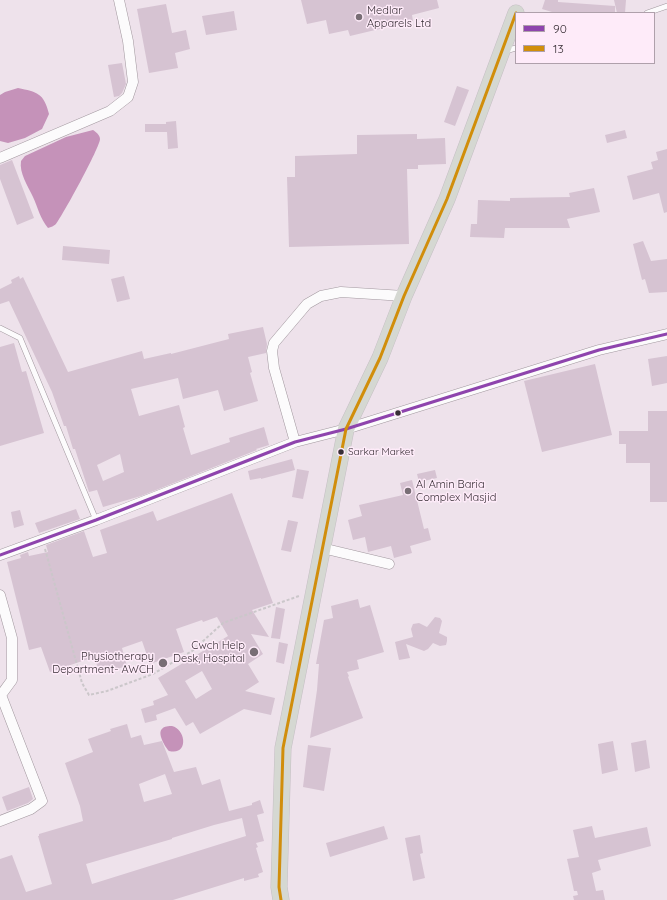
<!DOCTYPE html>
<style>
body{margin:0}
#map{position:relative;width:667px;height:900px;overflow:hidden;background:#eee2eb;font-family:Quicksand,sans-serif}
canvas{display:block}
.legend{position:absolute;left:515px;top:12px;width:140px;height:52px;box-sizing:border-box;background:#feebf9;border:1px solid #afa0ab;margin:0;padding:5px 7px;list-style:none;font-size:12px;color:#382f36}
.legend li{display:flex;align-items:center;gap:8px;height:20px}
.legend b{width:20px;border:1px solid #afa0ab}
</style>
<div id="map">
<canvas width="667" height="900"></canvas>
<ul class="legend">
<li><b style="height:5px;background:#8e44ad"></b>90</li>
<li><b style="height:5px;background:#d18e0b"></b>13</li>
</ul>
</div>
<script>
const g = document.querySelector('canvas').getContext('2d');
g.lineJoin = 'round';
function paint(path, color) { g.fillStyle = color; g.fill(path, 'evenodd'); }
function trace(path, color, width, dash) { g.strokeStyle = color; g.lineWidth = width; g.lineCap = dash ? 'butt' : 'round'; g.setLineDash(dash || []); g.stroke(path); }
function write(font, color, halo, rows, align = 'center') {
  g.font = font + ' Quicksand,sans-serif'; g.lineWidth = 3; g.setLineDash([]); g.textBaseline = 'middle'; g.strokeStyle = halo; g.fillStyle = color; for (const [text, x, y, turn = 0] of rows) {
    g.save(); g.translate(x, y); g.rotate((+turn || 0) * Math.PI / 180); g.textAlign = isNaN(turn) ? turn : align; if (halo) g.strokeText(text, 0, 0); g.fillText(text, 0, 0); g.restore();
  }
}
paint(new Path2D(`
 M 18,88 C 37,92 44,93 49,114 L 42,129 L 25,138 L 8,143 L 0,141 L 0,95 L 5,92 Z
 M 93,130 C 96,132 100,135 100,139 C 100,147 63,215 56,224 C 54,226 51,227 48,228 C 40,218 38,208 33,197 C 28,186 19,173 21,161 L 25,156 L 66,137 Z
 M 172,726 C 186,729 189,756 169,751 C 165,747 157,733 162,729 C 164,726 169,726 172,726 Z`), '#c592b9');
paint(new Path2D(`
 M 301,0 L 437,0 L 439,8 L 412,15 L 413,21 L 350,36 L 348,30 L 329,34 L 326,20 L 307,24 Z
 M 545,0 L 558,0 L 558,2 L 615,6 L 615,13 L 552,12 L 542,9 Z
 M 614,0 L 626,0 L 625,13 L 617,13 Z
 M 166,4 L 172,33 L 186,30 L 190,49 L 175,53 L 178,68 L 149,73 L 137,9 Z
 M 234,11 L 237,30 L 206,35 L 202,16 Z
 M 122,63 L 126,84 L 122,93 L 119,96 L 114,97 L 108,65 Z
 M 457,86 L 469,90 L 455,126 L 444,122 Z
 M 176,121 L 178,148 L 168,149 L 167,132 L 145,132 L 145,124 L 166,124 L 166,122 Z
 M 625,130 L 627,138 L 607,143 L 605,135 Z
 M 417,134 L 417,139 L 445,138 L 446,164 L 418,165 L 418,169 L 407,169 L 409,244 L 289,247 L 287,177 L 295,177 L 295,156 L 357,154 L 357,135 Z
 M 667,149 L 667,212 L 664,213 L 659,193 L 633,200 L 627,176 L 653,169 L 651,162 L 658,160 L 656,152 Z
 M 12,160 L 34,218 L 17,225 L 0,179 L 0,165 Z
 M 594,188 L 600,212 L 567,219 L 570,228 L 505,228 L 504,238 L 470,237 L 471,224 L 477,224 L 478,200 L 510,201 L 510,198 L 570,197 L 569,193 Z
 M 643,241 L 651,261 L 667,259 L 667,292 L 649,293 L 645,279 L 642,280 L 633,244 Z
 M 63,246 L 110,250 L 109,264 L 62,260 Z
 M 19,276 L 20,279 L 23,277 L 68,372 L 142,351 L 144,359 L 171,353 L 171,354 L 229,339 L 228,334 L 263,327 L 267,344 L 266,353 L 248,357 L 252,372 L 250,373 L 258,401 L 224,411 L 218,390 L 183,399 L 178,378 L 131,389 L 139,416 L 179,405 L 185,427 L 183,428 L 191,455 L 230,442 L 229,438 L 264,427 L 269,445 L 256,449 L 257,450 L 141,496 L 103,507 L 97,490 L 89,492 L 75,449 L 73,449 L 66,426 L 64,426 L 52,392 L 9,301 L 0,304 L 0,289 L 12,283 L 11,280 ZM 120,454 L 124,472 L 103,481 L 97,465 Z
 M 124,276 L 130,299 L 117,302 L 111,279 Z
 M 14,343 L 22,372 L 26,371 L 44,433 L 0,446 L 0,347 Z
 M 667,356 L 667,383 L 652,386 L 648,359 Z
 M 595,364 L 612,435 L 542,452 L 524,381 Z
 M 648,411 L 667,411 L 667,502 L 650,502 L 650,463 L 626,463 L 626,444 L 619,444 L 619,431 L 648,431 Z
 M 292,459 L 295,470 L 261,479 L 261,478 L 250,480 L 248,471 Z
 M 297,469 L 309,471 L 303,499 L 292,497 Z
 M 435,470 L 437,478 L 419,482 L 417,474 Z
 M 412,480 L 424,529 L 428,528 L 431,540 L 410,546 L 412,553 L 394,558 L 391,546 L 368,552 L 365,537 L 353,540 L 348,520 L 362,516 L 359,505 L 403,495 L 400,483 Z
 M 232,493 L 273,603 L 252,610 L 269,637 L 251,634 L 263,654 L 248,664 L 259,682 L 245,691 L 275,698 L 271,715 L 244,709 L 200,734 L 193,722 L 186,726 L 175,708 L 156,715 L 157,720 L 145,723 L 141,709 L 154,705 L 153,701 L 168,695 L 158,678 L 228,636 L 217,617 L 203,622 L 202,620 L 176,629 L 184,652 L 150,664 L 142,641 L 122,648 L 127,666 L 103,673 L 100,673 L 94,657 L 50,672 L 41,647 L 29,650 L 7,562 L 21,558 L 20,555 L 28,552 L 29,556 L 48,552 L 46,545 L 84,531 L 93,557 L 107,553 L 100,530 L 153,511 L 157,521 ZM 202,671 L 212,689 L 196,699 L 185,681 Z
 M 76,509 L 80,519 L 39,533 L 35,523 Z
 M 20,510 L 24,525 L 14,528 L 11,512 Z
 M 288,520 L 298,522 L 291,552 L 281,550 Z
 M 358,599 L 360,608 L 370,605 L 384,652 L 357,660 L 359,669 L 347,672 L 349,676 L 348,677 L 363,718 L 310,738 L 317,690 L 319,664 L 316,664 L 324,620 L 333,618 L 331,606 Z
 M 276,607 L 285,609 L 280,639 L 271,638 Z
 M 435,617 L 440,618 L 442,621 L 439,633 L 447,637 L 447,641 L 446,645 L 440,646 L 433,643 L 428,649 L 424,651 L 406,644 L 410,658 L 399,660 L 395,642 L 413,637 L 411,629 L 413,624 L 419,623 L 427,627 Z
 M 279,642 L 288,644 L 284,664 L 276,662 Z
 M 127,724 L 131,738 L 141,735 L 144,745 L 162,741 L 174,772 L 196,767 L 202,785 L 220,779 L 229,811 L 252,805 L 252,803 L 260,800 L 264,813 L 257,815 L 264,841 L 256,843 L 258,847 L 256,848 L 263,872 L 258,874 L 259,877 L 244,881 L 244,878 L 173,900 L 0,900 L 0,859 L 12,855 L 26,892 L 52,884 L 38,836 L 39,836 L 39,834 L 83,821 L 80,806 L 65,763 L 93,752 L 88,739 L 111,731 L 110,729 ZM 165,774 L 172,794 L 144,802 L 139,784 ZM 242,818 L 246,836 L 92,884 L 86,864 L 172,839 L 172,838 L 214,825 Z
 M 646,740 L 650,768 L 635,772 L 631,743 Z
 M 613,741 L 618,770 L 602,774 L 598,744 Z
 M 308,745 L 331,748 L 324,791 L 303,787 Z
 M 29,787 L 33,799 L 28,803 L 7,811 L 2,797 Z
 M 384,826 L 388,839 L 330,857 L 326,843 Z
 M 592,826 L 595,838 L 647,827 L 651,846 L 598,860 L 601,870 L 592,873 L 596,891 L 603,890 L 605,900 L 574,900 L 573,896 L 578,895 L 577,891 L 574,891 L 567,859 L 579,857 L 573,830 Z
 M 420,835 L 423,853 L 420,854 L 425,878 L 413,881 L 405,838 Z`), '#d6c3d2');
const service = new Path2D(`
 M 647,13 L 667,6
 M 505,51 L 516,48
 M 0,328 L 20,338 L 96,520`);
const minor = new Path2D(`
 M 0,158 L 110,111 L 128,97 L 133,82 L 128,41 L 119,0
 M 295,442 L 274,368 L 272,351 L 274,343 L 307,304 L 321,296 L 341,292 L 404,296
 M 322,548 L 389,564
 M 0,555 L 96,520 L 295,442 L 346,429 L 599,350 L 667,334
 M 0,595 L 12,638 L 12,680 L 1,695 L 42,801 L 31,809 L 0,821`);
const trunk = new Path2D(`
 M 281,900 L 279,887 L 283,748 L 346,429 L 380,358 L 404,296 L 447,199 L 516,13`);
trace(service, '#a2989f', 6);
trace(minor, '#a2989f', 11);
trace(trunk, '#c5bfc4', 17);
trace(new Path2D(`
 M 45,549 L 82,683 L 89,695 L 107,691 L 153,674 L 192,651 L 223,623 L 299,596`), '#cbc7ca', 2, [3, 2]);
trace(service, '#fcfbfc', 5);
trace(minor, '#fcfbfc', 10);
trace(trunk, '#d5d8d2', 16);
trace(new Path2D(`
 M 0,555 L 96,520 L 295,442 L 346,429 L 599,350 L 667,334`), '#8e44ad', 3);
trace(new Path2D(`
 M 281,900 L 279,887 L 283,748 L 346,429 L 380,358 L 404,296 L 447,199 L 516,13`), '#d18e0b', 3);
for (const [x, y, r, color] of [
 [359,17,4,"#786e75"],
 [398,413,3.5,"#382f36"],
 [341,452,3.5,"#382f36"],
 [408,491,4,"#786e75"],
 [254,652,5,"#786e75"],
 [163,663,5,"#786e75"]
]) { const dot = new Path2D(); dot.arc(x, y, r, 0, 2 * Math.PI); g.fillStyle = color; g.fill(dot); trace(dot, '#feebf9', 1.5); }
write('10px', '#382f36', '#feebf9', [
 ["Sarkar Market",348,452]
], 'left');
write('11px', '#382f36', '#feebf9', [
 ["Medlar",367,11],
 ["Apparels Ltd",367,24],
 ["Al Amin Baria",416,485],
 ["Complex Masjid",416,498],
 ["Cwch Help",245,646,"right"],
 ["Desk, Hospital",245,659,"right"],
 ["Physiotherapy",154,657,"right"],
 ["Department- AWCH",154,670,"right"]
], 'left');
</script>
